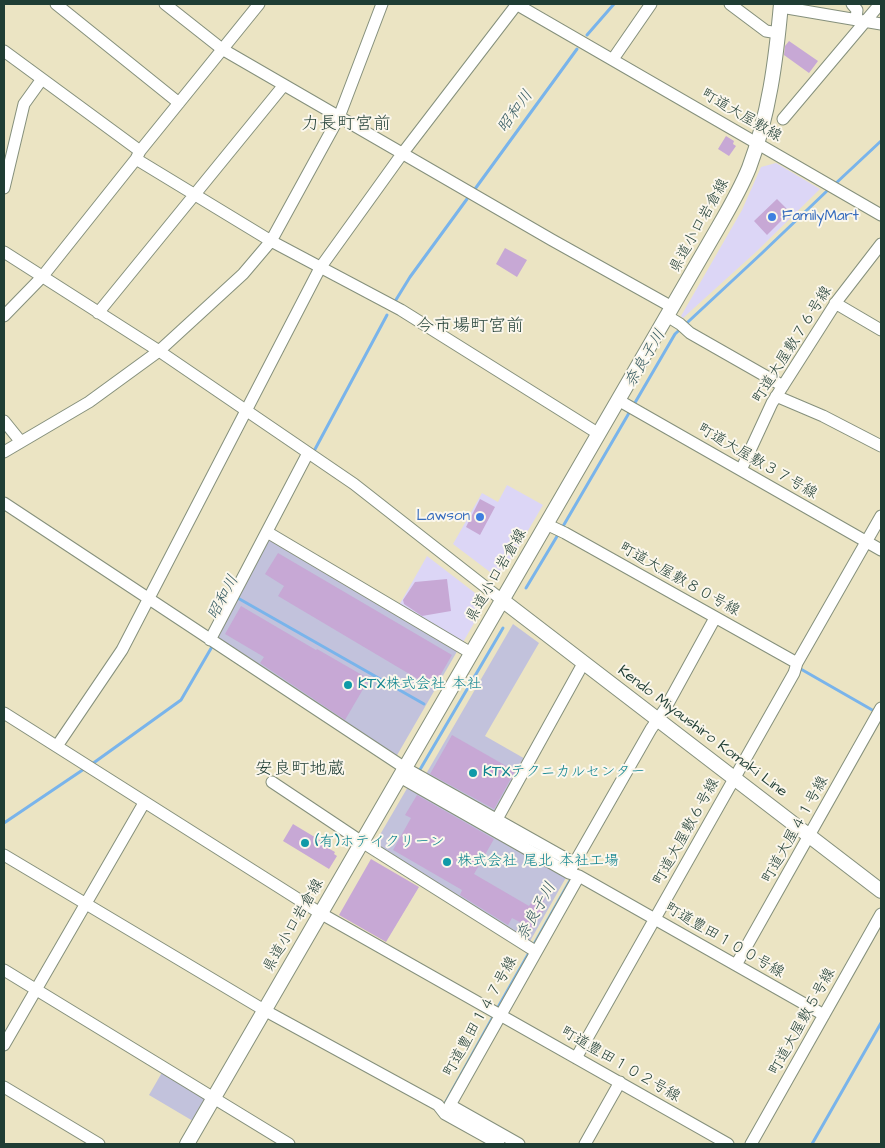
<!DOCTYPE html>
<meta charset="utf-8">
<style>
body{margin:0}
#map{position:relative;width:885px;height:1148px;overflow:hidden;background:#ebe4c3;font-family:"Architects Daughter",sans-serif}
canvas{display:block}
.frame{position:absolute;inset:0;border:5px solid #1f3d34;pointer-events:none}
</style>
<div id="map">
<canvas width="885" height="1148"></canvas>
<div class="frame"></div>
</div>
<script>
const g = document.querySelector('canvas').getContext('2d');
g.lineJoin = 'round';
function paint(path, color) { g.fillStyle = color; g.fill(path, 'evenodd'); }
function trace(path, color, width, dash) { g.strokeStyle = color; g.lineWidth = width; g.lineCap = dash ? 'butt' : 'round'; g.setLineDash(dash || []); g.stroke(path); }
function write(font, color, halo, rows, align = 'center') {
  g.font = font + ' "Architects Daughter","Klee One",sans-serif'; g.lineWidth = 4; g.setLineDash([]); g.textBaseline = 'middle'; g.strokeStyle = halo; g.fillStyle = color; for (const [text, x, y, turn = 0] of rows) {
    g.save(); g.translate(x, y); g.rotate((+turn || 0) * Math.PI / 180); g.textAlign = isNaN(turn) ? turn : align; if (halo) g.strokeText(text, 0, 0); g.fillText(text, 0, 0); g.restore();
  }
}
paint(new Path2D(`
 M 776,163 L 820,189 L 757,251 L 683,318 L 681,316 L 742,210 L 761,167 Z
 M 507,485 L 543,505 L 505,570 L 490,572 L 453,544 L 482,493 L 498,502 Z
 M 427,556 L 479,596 L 481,611 L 462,644 L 398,607 Z`), '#dcd6f6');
paint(new Path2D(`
 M 270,538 L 459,648 L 396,757 L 217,639 Z
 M 513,624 L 539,643 L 485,736 L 527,760 L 497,814 L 426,774 Z
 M 409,785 L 568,874 L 529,943 L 374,845 Z
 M 164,1069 L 213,1099 L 198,1124 L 149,1095 Z`), '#c2c2dc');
trace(new Path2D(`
 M 587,35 L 614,4
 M 834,185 L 881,141
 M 475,189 L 577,49
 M 394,303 L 410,277 L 467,199
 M 313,453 L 387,315
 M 562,528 L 675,334 L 761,254 L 829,189
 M 526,588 L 559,533
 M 236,597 L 424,704
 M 799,668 L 874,711
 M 92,764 L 181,700 L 213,645
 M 418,773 L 503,628
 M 4,823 L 87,767
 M 533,946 L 572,877
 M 497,1009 L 530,951
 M 443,1107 L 494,1015
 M 812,1144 L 881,1023`), '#79b4eb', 3);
paint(new Path2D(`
 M 789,41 L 818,61 L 809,73 L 784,55 L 785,46 Z
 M 726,136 L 734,141 L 733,144 L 736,146 L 729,156 L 718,149 Z
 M 777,199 L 790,212 L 767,235 L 754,221 Z
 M 505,248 L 527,260 L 517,277 L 496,264 Z
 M 480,499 L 495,507 L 480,535 L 466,527 Z
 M 278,553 L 452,655 L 433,688 L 278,596 L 284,586 L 265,574 Z
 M 447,579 L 451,611 L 422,616 L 404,604 L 403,600 L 415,582 Z
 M 241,606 L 316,650 L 317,649 L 369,679 L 345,720 L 260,663 L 264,657 L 225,634 Z
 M 452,735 L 515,771 L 494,809 L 430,774 Z
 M 417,795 L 494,839 L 474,874 L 529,906 L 537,894 L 545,899 L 543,903 L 547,905 L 533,929 L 512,918 L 508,925 L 460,895 L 462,890 L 393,850 L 411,818 L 405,815 Z
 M 293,824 L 328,845 L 326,847 L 335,852 L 334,854 L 337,856 L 329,869 L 283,841 Z
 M 371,859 L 419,887 L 386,942 L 339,915 Z`), '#c7a8d5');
const minor = new Path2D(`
 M 56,4 L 179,103
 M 165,4 L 222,49 L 552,240 L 672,307
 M 516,4 L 881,215
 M 730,4 L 766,31 L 778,33
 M 852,4 L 857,10 L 856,19
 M 781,7 L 881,24
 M 4,51 L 140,151
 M 613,59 L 651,4
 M 783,119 L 880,4
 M 136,159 L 271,241 L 401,310 L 599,434
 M 4,188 L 24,104 L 42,79
 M 4,252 L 159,351 L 354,484 L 502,600
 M 835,303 L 881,330
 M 98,313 L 284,85
 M 4,316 L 42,277 L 136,159 L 140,151 L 259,4
 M 667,316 L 680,324 L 690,333 L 783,386
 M 776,396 L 823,416 L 881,446
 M 618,400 L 881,550
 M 4,421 L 21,442
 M 4,452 L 89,402 L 159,351 L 243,274 L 271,241 L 339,117 L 382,4
 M 741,470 L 772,403 L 837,301 L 881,244
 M 4,503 L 405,768 L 574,863
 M 546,524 L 565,533 L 797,663
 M 267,532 L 471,653
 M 210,640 L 308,453
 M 4,713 L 320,913 L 728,1144
 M 57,746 L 122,650 L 320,268 L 402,154 L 517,4
 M 400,777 L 569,873 L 579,876 L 824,1015
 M 272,782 L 362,842 L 535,951
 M 497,819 L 584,662
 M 4,855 L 264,1010 L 438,1105 L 445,1114 L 499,1144
 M 571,869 L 651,729 L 665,709 L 715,618
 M 736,965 L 881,708
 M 4,970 L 289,1144
 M 4,1045 L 144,803
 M 576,1058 L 794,673 L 797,663 L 881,516
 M 4,1087 L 99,1144
 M 519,1144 L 450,1105 L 579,876
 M 585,1144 L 620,1082
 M 751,1144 L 881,914`);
const major = new Path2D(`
 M 502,600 L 881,891
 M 187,1144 L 719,226 C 730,207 741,188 749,168 C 769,115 776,60 781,4`);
trace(minor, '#85907c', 13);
trace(major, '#85907c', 16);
trace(minor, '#fff', 11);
trace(major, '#fff', 14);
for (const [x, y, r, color] of [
 [772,217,5,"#3f7fe0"],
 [480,517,5,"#3f7fe0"],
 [348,685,5,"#0f9aa8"],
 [473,773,5,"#0f9aa8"],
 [305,843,5,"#0f9aa8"],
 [447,862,5,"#0f9aa8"]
]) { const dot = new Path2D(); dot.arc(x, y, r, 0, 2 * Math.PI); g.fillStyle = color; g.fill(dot); trace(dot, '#fbf7ec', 2); }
write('15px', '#1f3d34', '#fbf7ec', [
 ["町道大屋敷線",741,116,30],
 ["県道小口岩倉線",700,226,-61],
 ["町道大屋敷７６号線",793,345,-58],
 ["町道大屋敷３７号線",757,462,30],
 ["県道小口岩倉線",497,576,-60],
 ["町道大屋敷８０号線",679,580,29],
 ["Kendo Miyaushiro Komaki Line",702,732,37],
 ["町道大屋４１号線",796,830,-61],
 ["町道大屋敷６号線",687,832,-61],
 ["県道小口岩倉線",294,926,-60],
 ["町道豊田１００号線",724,941,30],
 ["町道豊田１４７号線",481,1017,-61],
 ["町道大屋敷５号線",803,1022,-61],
 ["町道豊田１０２号線",620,1065,30]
]);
write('15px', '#366cbe', '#fbf7ec', [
 ["FamilyMart",782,217],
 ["Lawson",470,517,"right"]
], 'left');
write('15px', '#0d838f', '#fbf7ec', [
 ["KTX株式会社 本社",358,685],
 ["KTXテクニカルセンター",483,773],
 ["(有)ホテイクリーン",315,843],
 ["株式会社 尾北 本社工場",457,862]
], 'left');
write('italic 16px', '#365b62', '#fbf7ec', [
 ["昭和川",516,112,-54],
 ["奈良子川",646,359,-59],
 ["昭和川",224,598,-62],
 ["奈良子川",537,912,-61]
]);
write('18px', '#1f3d34', '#fbf7ec', [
 ["力長町宮前",346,125],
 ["今市場町宮前",470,327],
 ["安良町地蔵",300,770]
]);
</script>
